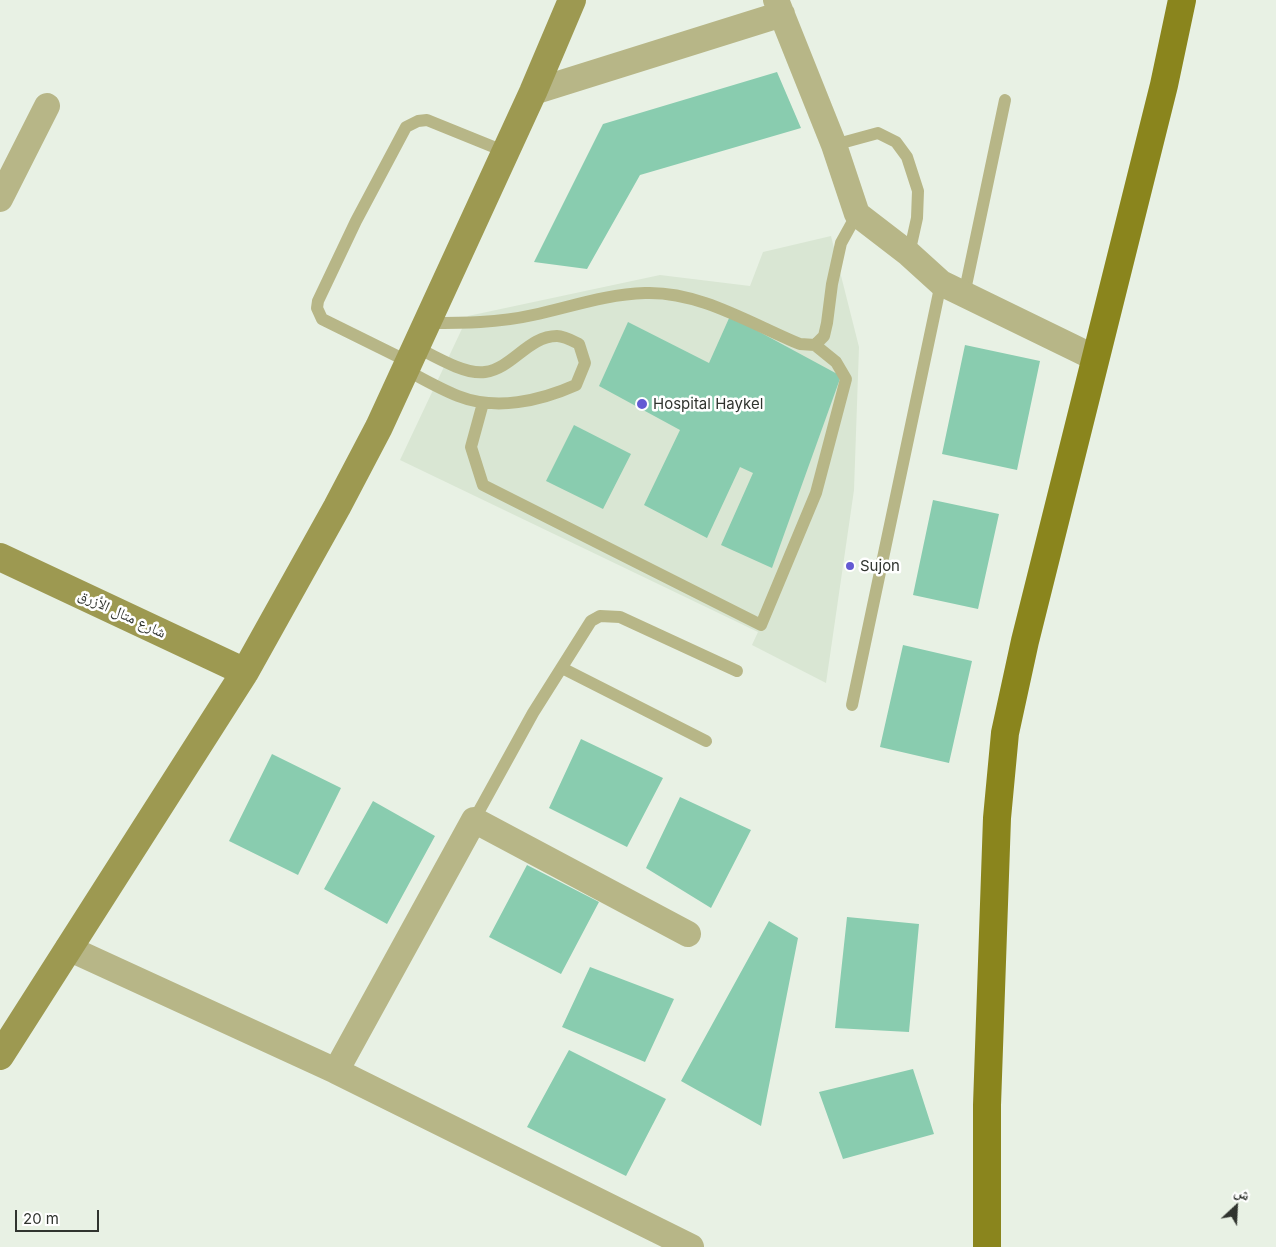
<!DOCTYPE html>
<meta charset="utf-8">
<style>
body{margin:0}
#map{position:relative;width:1276px;height:1247px;overflow:hidden;background:#e8f1e4;font-family:Inter,"Noto Naskh Arabic",sans-serif}
canvas{display:block}
.north{position:absolute;left:1211px;top:1182px;width:50px;height:50px;-webkit-text-stroke:4px #fff;paint-order:stroke;rotate:25deg;font-size:14px;font-weight:700;line-height:20px;text-align:center;color:#30342f}
.north::after{content:'';display:block;margin:auto;width:18px;height:22px;background:#30342f;clip-path:polygon(50% 0,100% 100%,50% 72%,0 100%)}
.scale{position:absolute;left:15px;top:1210px;width:84px;height:22px;box-sizing:border-box;border:2px solid #30342f;border-top:0;padding-left:6px;font-size:15px;line-height:18px;white-space:nowrap;color:#30342f;-webkit-text-stroke:4px #fff;paint-order:stroke}
</style>
<div id="map">
<canvas width="1276" height="1247"></canvas>
<div class="north">ش</div>
<div class="scale">20 m</div>
</div>
<script>
const g = document.querySelector('canvas').getContext('2d');
g.lineJoin = 'round';
function paint(path, color) { g.fillStyle = color; g.fill(path, 'evenodd'); }
function trace(path, color, width, dash) { g.strokeStyle = color; g.lineWidth = width; g.lineCap = dash ? 'butt' : 'round'; g.setLineDash(dash || []); g.stroke(path); }
function write(font, color, halo, rows, align = 'center') {
  g.font = font + ' Inter,"Noto Naskh Arabic",sans-serif'; g.lineWidth = 5; g.setLineDash([]); g.textBaseline = 'middle'; g.strokeStyle = halo; g.fillStyle = color; for (const [text, x, y, turn = 0] of rows) {
    g.save(); g.translate(x, y); g.rotate((+turn || 0) * Math.PI / 180); g.textAlign = isNaN(turn) ? turn : align; if (halo) g.strokeText(text, 0, 0); g.fillText(text, 0, 0); g.restore();
  }
}
paint(new Path2D(`
 M 831,236 L 859,347 L 854,490 L 826,683 L 752,645 L 758,632 L 400,460 L 468,316 L 660,275 L 750,286 L 763,252 Z`), '#d9e6d3');
paint(new Path2D(`
 M 777,72 L 801,128 L 640,175 L 587,269 L 534,262 L 603,124 Z
 M 730,316 L 841,376 L 772,568 L 721,545 L 753,473 L 740,467 L 707,538 L 644,505 L 680,430 L 599,386 L 628,322 L 709,363 Z
 M 965,345 L 1040,361 L 1017,470 L 942,454 Z
 M 574,425 L 631,454 L 603,509 L 546,481 Z
 M 933,500 L 999,514 L 978,609 L 913,595 Z
 M 903,645 L 972,661 L 949,763 L 880,747 Z
 M 581,739 L 663,778 L 627,847 L 549,808 Z
 M 272,754 L 341,788 L 298,875 L 229,841 Z
 M 680,797 L 751,830 L 711,908 L 646,868 Z
 M 373,801 L 435,836 L 387,924 L 324,889 Z
 M 527,865 L 599,902 L 561,974 L 489,937 Z
 M 847,917 L 919,924 L 909,1032 L 835,1028 Z
 M 769,921 L 798,938 L 761,1126 L 681,1081 Z
 M 590,967 L 674,999 L 645,1062 L 562,1027 Z
 M 569,1050 L 666,1099 L 626,1176 L 527,1127 Z
 M 913,1069 L 934,1134 L 843,1159 L 819,1092 Z`), '#89ccaf');
trace(new Path2D(`
 M 834,145 L 878,133 L 896,142 L 907,157 L 918,191 L 917,218 L 909,254
 M 964,295 L 1005,100
 M 427,323 C 463,323 498,323 533,315 C 570,307 607,294 645,293 C 700,291 751,324 800,344 L 815,345 L 824,336 L 827,323 L 832,284 L 841,243 L 857,214
 M 409,362 L 322,319 L 317,308 L 318,301 L 356,221 L 406,127 L 418,121 L 427,120 L 506,152
 M 406,370 C 423,379 440,389 458,396 C 496,411 540,401 576,385 L 585,363 L 579,344 C 573,341 564,336 557,336 C 528,336 513,368 485,372 C 465,375 434,356 416,347
 M 483,403 L 471,447 L 483,485 L 761,625 L 816,493 L 846,379 L 836,362 L 815,345
 M 562,668 L 706,741
 M 852,705 L 941,283
 M 474,820 L 533,713 L 591,621 L 600,616 L 620,617 L 737,671`), '#b7b687', 12);
trace(new Path2D(`
 M 776,0 L 834,145 L 857,214 L 909,254 L 941,283 L 1095,358
 M 533,92 L 782,14
 M 0,199 L 47,106
 M 68,948 L 336,1071 L 691,1247
 M 336,1071 L 474,820 L 688,934`), '#b7b687', 26);
trace(new Path2D(`
 M 0,557 L 245,672
 M 0,1056 L 245,672 L 337,507 L 379,427 L 533,92 L 572,0`), '#9d9951', 28);
trace(new Path2D(`
 M 987,1247 L 987,1105 L 997,818 L 1005,733 L 1025,641 L 1164,85 L 1182,0`), '#8a851d', 28);
for (const [x, y, r, color] of [
 [642,404,6,"#645ad3"],
 [850,566,5,"#645ad3"]
]) { const dot = new Path2D(); dot.arc(x, y, r, 0, 2 * Math.PI); g.fillStyle = color; g.fill(dot); trace(dot, '#fff', 2); }
write('15px', '#30342f', '#fff', [
 ["Hospital Haykel",653,404],
 ["Sujon",860,566]
], 'left');
write('15px', '#30342f', '#fff', [
 ["شارع متال الأزرق",122,614,25]
]);
</script>
